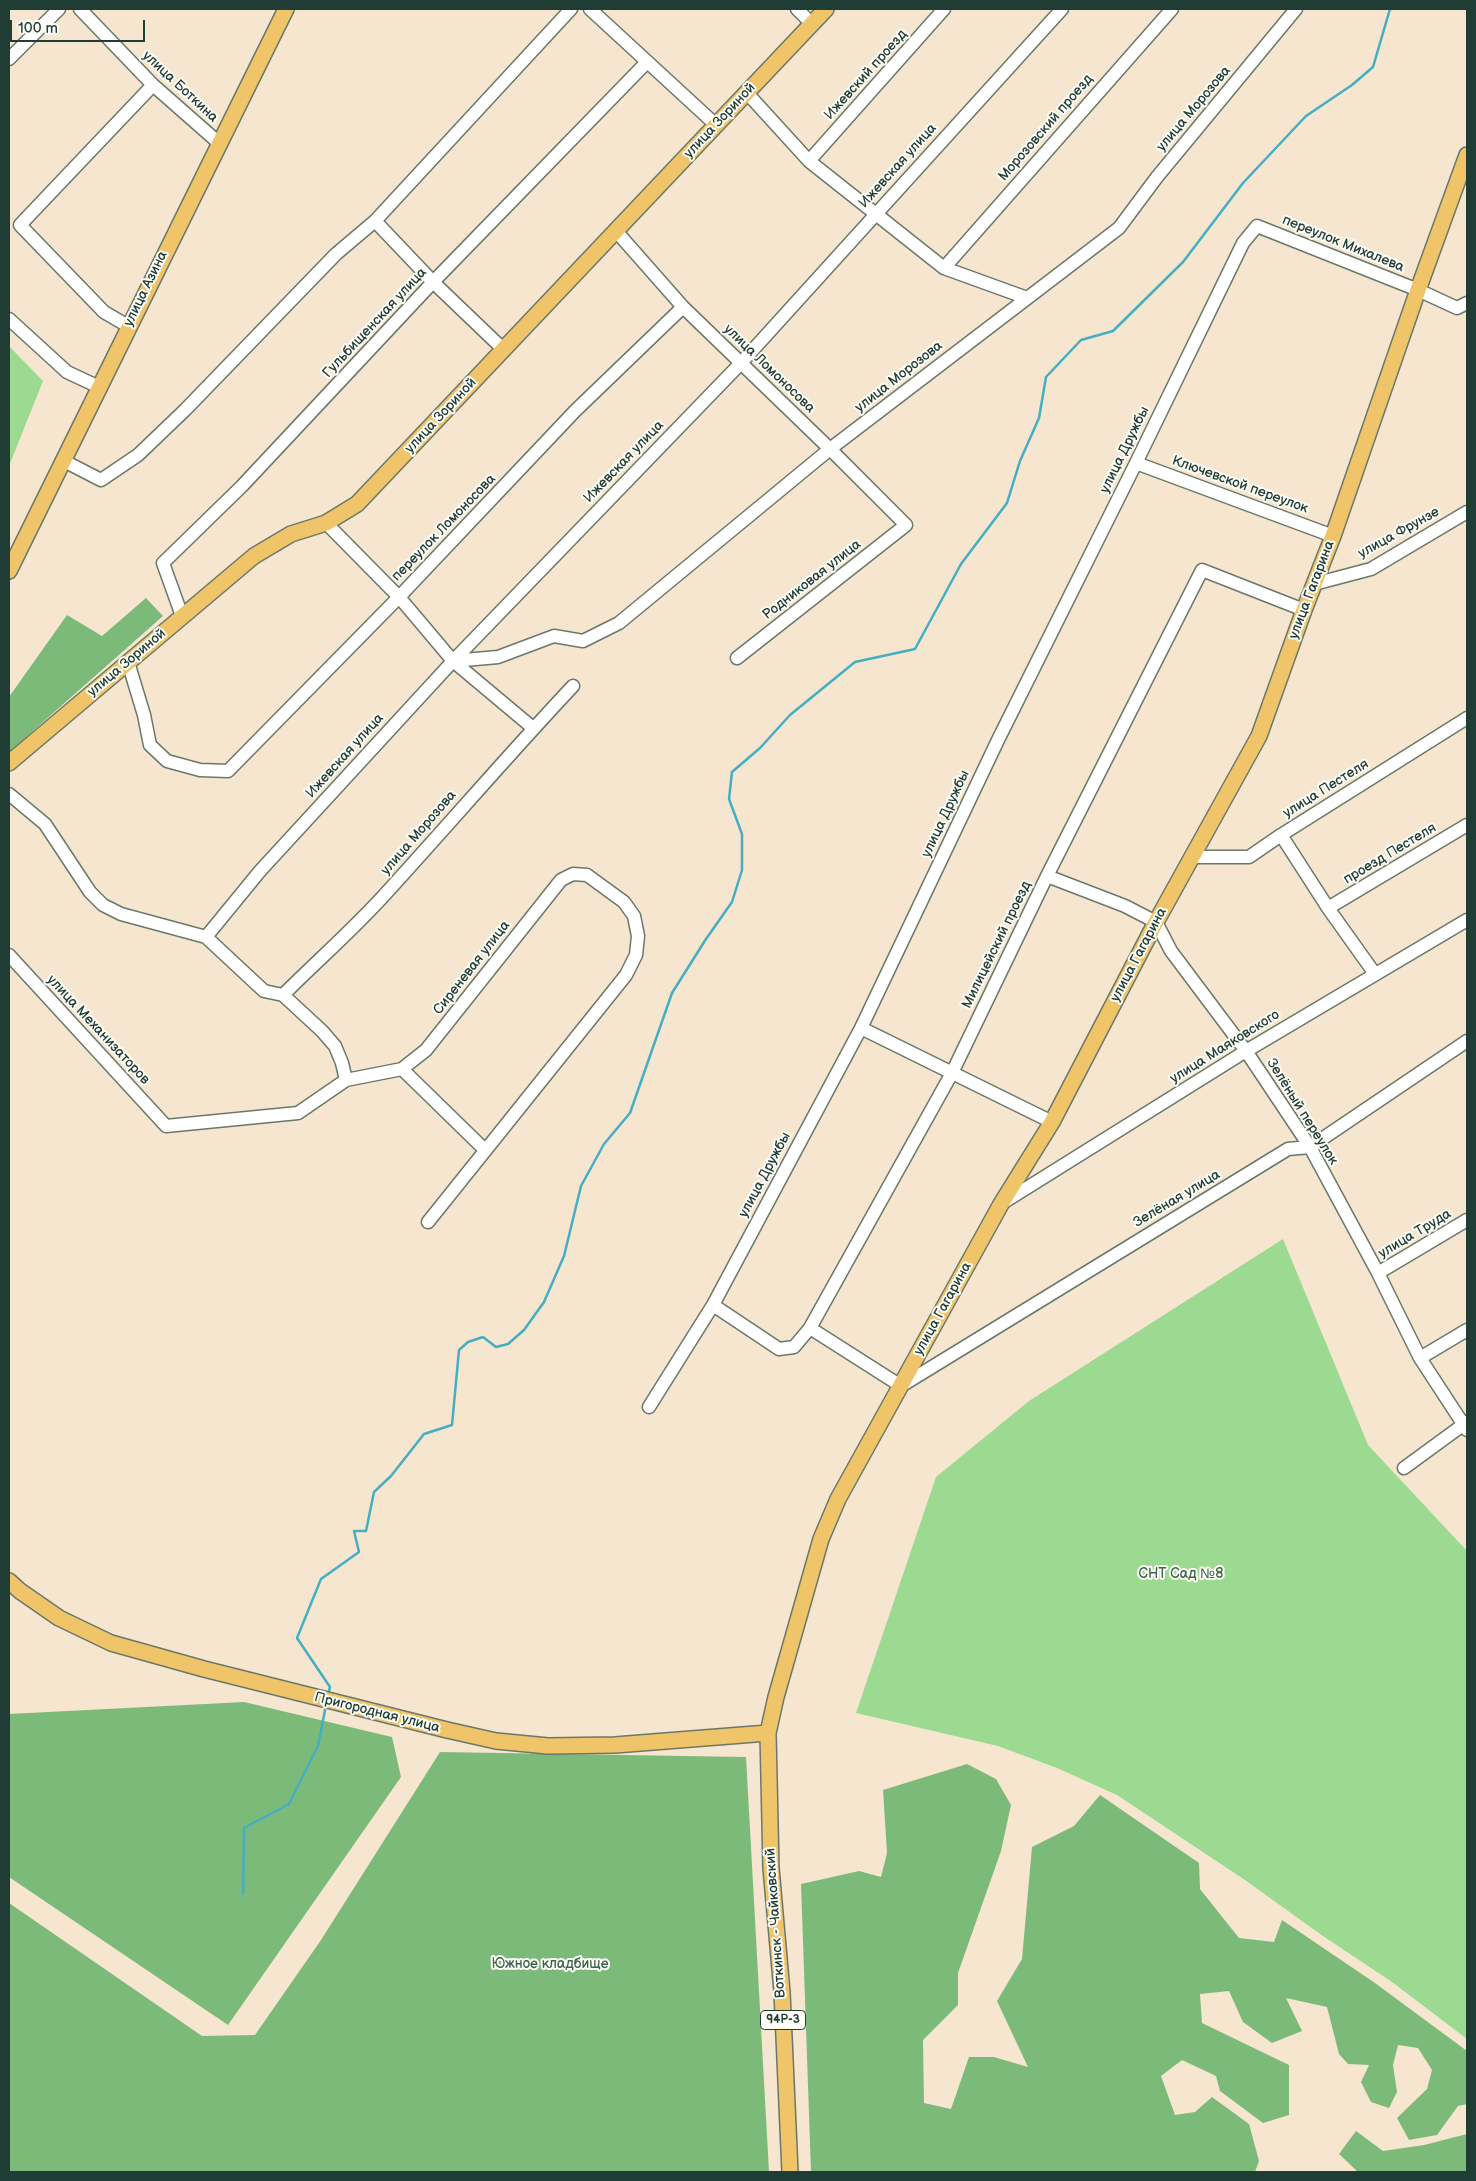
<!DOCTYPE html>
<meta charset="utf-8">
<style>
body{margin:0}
#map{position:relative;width:1476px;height:2181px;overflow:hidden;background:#f6e6cf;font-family:"Balsamiq Sans",sans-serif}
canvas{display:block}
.frame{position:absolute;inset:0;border:10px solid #1f3d34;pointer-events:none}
.scale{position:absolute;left:10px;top:20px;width:135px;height:22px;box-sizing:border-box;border:2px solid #1f3d34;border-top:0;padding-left:6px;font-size:15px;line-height:18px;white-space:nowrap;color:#1f3d34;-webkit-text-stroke:4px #fdfcf7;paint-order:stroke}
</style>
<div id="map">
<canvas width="1476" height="2181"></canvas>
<div class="frame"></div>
<div class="scale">100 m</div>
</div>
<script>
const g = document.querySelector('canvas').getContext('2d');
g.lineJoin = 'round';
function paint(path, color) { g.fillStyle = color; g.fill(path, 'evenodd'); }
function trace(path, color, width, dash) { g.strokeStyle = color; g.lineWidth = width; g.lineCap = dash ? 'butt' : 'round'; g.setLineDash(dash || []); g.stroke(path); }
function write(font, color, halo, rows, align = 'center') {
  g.font = font + ' "Balsamiq Sans",sans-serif'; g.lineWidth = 4; g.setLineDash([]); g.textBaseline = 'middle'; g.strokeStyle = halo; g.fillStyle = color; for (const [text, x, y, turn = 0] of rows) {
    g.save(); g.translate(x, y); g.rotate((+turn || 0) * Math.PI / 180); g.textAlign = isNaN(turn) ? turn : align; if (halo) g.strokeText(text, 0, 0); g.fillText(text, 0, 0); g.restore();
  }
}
paint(new Path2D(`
 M 9,346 L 43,381 L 9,466 Z
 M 1283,1239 L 1368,1445 L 1467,1551 L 1467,2039 L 1392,1982 L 1320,1934 L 1245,1880 L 1117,1795 L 1057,1768 L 998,1746 L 856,1713 L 936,1477 L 1029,1401 Z`), '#9bda90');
paint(new Path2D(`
 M 146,598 L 163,616 L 9,752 L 9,697 L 67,615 L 102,636 Z
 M 244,1702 L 392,1737 L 401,1777 L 228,2025 L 9,1877 L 9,1714 Z
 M 440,1752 L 746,1757 L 769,2172 L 9,2172 L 9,1903 L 202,2036 L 255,2035 L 321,1940 Z
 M 967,1764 L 996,1779 L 1011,1805 L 1001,1851 L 958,1973 L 958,2005 L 923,2040 L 924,2103 L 951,2109 L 969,2057 L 994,2057 L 1028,2067 L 997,2001 L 1022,1959 L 1032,1847 L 1074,1826 L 1100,1795 L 1199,1863 L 1200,1889 L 1239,1938 L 1274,1942 L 1282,1920 L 1375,1983 L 1467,2051 L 1467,2104 L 1458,2106 L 1437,2135 L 1409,2140 L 1397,2118 L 1427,2089 L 1432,2070 L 1418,2048 L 1398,2045 L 1393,2065 L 1397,2092 L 1389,2108 L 1371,2102 L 1361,2082 L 1369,2065 L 1348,2064 L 1339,2054 L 1327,2007 L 1286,1998 L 1302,2031 L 1272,2043 L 1243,2022 L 1229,1991 L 1200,1994 L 1202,2023 L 1289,2065 L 1289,2115 L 1263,2123 L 1220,2091 L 1216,2076 L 1182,2060 L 1161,2076 L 1175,2115 L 1195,2112 L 1212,2097 L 1249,2124 L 1259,2161 L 1255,2172 L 811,2172 L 801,1884 L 859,1871 L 881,1877 L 887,1853 L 883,1790 Z
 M 1356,2131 L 1383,2151 L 1424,2145 L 1467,2134 L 1467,2172 L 1358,2172 L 1339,2154 Z`), '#7cba7a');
trace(new Path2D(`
 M 328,1695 L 330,1687 L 297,1638 L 321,1579 L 359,1552 L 354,1531 L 366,1531 L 374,1492 L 391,1476 L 424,1434 L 452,1425 L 459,1350 L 468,1342 L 483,1337 L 496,1347 L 508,1344 L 524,1330 L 544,1302 L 564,1256 L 581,1186 L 604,1144 L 630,1113 L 672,993 L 706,939 L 732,902 L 742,870 L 742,834 L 729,799 L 732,772 L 760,748 L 790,715 L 855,662 L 915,649 L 961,564 L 1007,503 L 1020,461 L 1039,418 L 1046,377 L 1081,340 L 1113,331 L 1183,262 L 1243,183 L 1306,116 L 1352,85 L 1373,67 L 1390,9
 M 243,1894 L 244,1828 L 289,1804 L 318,1746 L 326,1705`), '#44afc2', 2.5);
const minor = new Path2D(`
 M 80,9 L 153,85 L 219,143
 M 590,9 L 716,125
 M 797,9 L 812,24
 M 9,59 L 59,9
 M 747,93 L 809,161 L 944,268 L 1027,298
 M 809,161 L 944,9
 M 375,221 L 433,282 L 504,350
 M 616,231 L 683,307 L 830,449 L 906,525 L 737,658
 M 944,268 L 1172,9
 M 9,319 L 67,372 L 99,387
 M 128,326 L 104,312 L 20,225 L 153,85
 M 64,461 L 101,480 L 138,455 L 185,410 L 336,254 L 375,221 L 571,9
 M 1136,463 L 1333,536
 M 326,523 L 399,597 L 453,661 L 533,728
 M 1314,584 L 1371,569 L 1467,512
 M 182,616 L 163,563 L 242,486 L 433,282 L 647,62
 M 453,661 L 498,657 L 554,636 L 583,641 L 619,623 L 830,449 L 1119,228 L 1157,177 L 1296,9
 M 128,662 L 144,715 L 150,745 L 167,761 L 200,770 L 228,771 L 399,597 L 575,411 L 683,307
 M 9,794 L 45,824 L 90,892 L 103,905 L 121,914 L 206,937 L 264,991 L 283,995 L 322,1031 L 335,1046 L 342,1063 L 346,1080
 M 1281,835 L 1328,908 L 1375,974
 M 1193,857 L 1249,857 L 1281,835 L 1467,718
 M 1047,876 L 1125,906 L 1156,922 L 1171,951 L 1246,1051 L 1310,1147 L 1378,1273 L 1420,1358 L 1467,1430
 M 1328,908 L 1467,825
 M 206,937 L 260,871 L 453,661 L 741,363 L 1062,9
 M 9,955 L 166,1126 L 298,1113 L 346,1080 L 402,1069 L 426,1050 L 561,880 L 573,874 L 587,875 L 624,902 L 634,916 L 638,936 L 636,955 L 626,975 L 428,1222
 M 283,995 C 318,960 355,928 388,891 C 450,823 510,753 573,686
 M 861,1028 L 1052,1122
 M 402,1069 L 485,1150
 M 1001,1204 L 1246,1051 L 1467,920
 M 1378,1273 L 1467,1220
 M 713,1305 L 779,1349 L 794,1347 L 810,1328 L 901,1386 L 1288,1149 L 1310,1147 L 1467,1041
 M 810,1328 L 952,1073 L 1047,876 L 1202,570 L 1304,610
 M 1420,1358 L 1467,1330
 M 649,1407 L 713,1305 L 861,1028 L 998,740 L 1136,463 L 1243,243 L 1257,226 L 1418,290 L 1457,308 L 1467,303
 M 1404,1468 L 1467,1422`);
const major = new Path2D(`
 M 9,571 L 286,9
 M 9,763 L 254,556 L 291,534 L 326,523 L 357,504 L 826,9
 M 9,1581 L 20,1591 L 59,1618 L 111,1643 L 204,1669 L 447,1730 L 496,1741 L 548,1746 L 615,1745 L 768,1733
 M 790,2172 L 782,1992 L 771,1868 L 768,1733 L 776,1697 L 821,1539 L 838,1499 L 1001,1204 L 1052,1122 L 1156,922 L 1259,736 L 1304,610 L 1333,536 L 1418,290 L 1467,155`);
trace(minor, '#6a786a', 15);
trace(major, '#6a786a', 18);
trace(minor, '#fff', 12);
trace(major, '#f0c469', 15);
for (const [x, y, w] of [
 [783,2020,45]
]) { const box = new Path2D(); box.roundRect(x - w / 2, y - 9.5, w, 19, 4); g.fillStyle = '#fdfcf7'; g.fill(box); trace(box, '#1f3d34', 1); }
write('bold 12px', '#1f3d34', null, [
 ["94Р-3",783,2020]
]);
write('14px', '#1f3d34', '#fdfcf7', [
 ["Ижевский проезд",866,75,-48],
 ["улица Боткина",180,87,43],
 ["улица Морозова",1194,109,-50],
 ["улица Зориной",720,121,-47],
 ["Морозовский проезд",1046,128,-49],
 ["Ижевская улица",898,166,-48],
 ["переулок Михалева",1343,244,22],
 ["улица Азина",146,289,-64],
 ["Гульбищенская улица",375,323,-47],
 ["улица Ломоносова",769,369,44],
 ["улица Морозова",899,377,-38],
 ["улица Зориной",441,416,-47],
 ["улица Дружбы",1125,450,-64],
 ["Ижевская улица",624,462,-46],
 ["Ключевской переулок",1240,485,20],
 ["переулок Ломоносова",444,528,-46],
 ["улица Фрунзе",1399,533,-29],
 ["Родниковая улица",812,580,-38],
 ["улица Гагарина",1312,590,-69],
 ["улица Зориной",127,663,-40],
 ["Ижевская улица",345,756,-48],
 ["улица Пестеля",1326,789,-32],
 ["улица Дружбы",946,814,-65],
 ["улица Морозова",419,833,-49],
 ["проезд Пестеля",1390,854,-31],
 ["Милицейский проезд",997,945,-64],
 ["улица Гагарина",1139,955,-62],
 ["Сиреневая улица",472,968,-52],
 ["улица Механизаторов",98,1030,47],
 ["улица Маяковского",1225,1047,-32],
 ["Зелёный переулок",1302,1112,58],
 ["улица Дружбы",765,1175,-62],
 ["Зелёная улица",1177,1199,-31],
 ["улица Труда",1415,1234,-31],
 ["улица Гагарина",943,1309,-61],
 ["Пригородная улица",377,1713,14],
 ["Воткинск - Чайковский",776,1923,-94]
]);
write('14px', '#3e644b', '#fdfcf7', [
 ["СНТ Сад №8",1181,1574],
 ["Южное кладбище",550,1964]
]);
</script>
